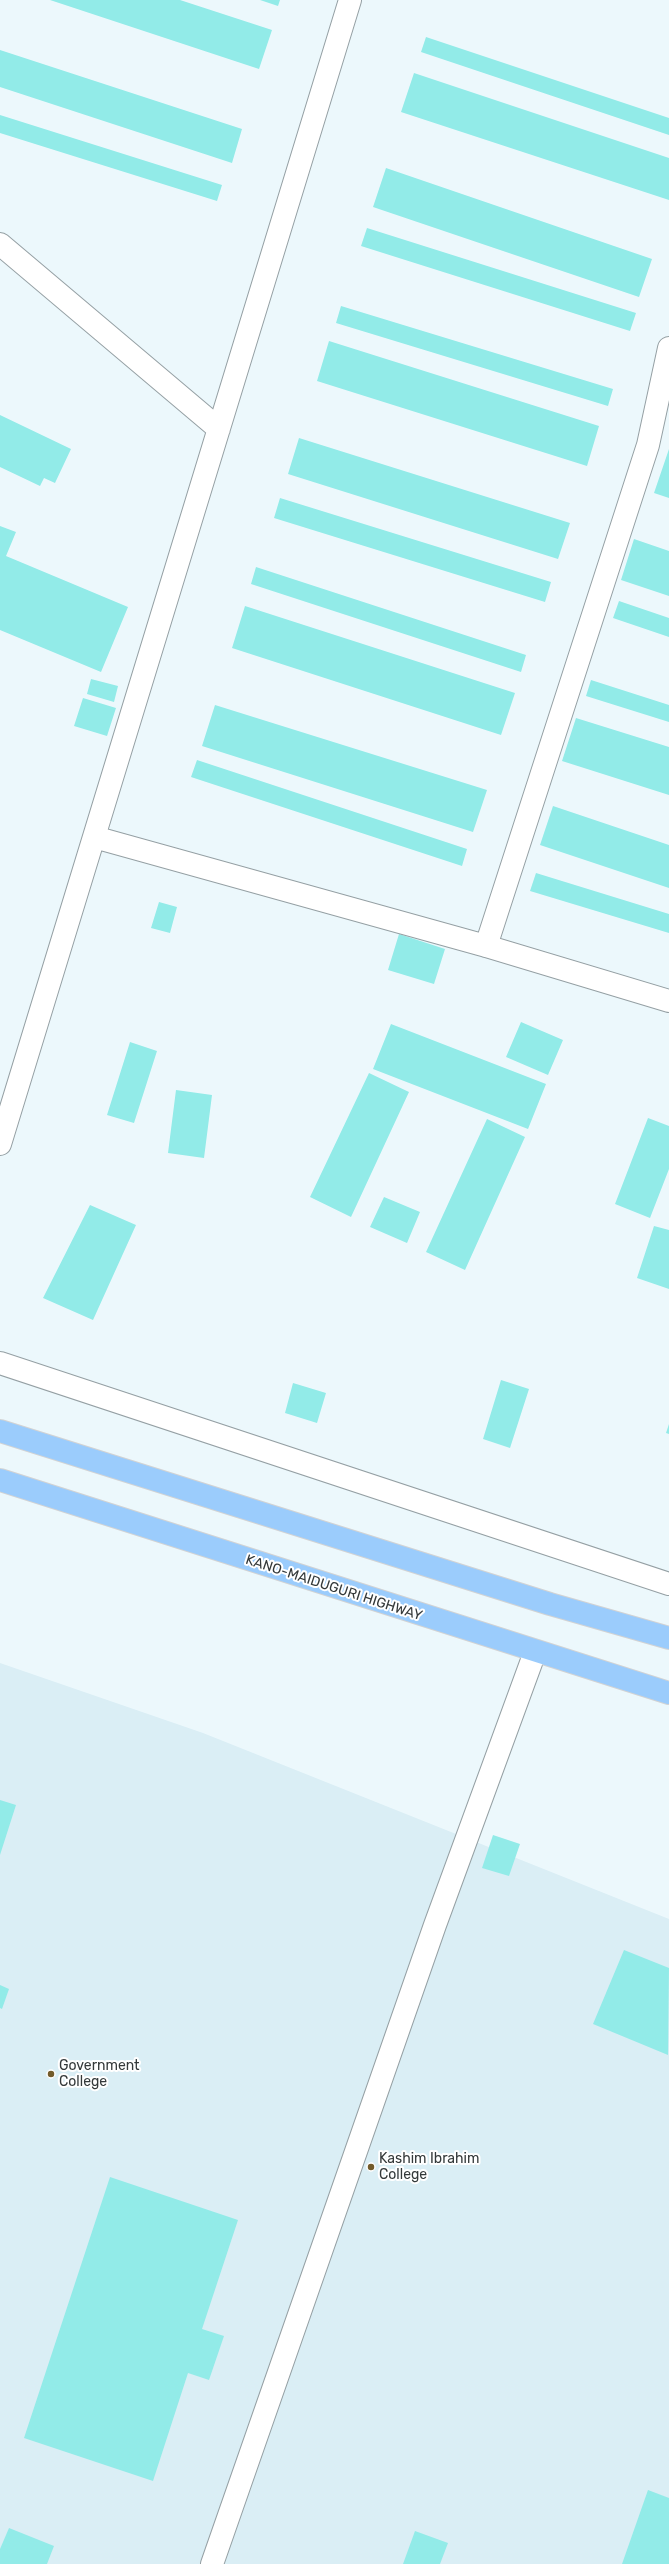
<!DOCTYPE html>
<style>
body{margin:0}
canvas{display:block;background:#ecf8fc}
</style>
<canvas width="669" height="2564"></canvas>
<script>
const g = document.querySelector('canvas').getContext('2d');
g.lineJoin = 'round';
function paint(path, color) { g.fillStyle = color; g.fill(path, 'evenodd'); }
function trace(path, color, width, dash) { g.strokeStyle = color; g.lineWidth = width; g.lineCap = dash ? 'butt' : 'round'; g.setLineDash(dash || []); g.stroke(path); }
function write(font, color, halo, rows, align = 'center') {
  g.font = font + ' Rubik,sans-serif'; g.lineWidth = 4; g.setLineDash([]); g.textBaseline = 'middle'; g.strokeStyle = halo; g.fillStyle = color; for (const [text, x, y, turn = 0] of rows) {
    g.save(); g.translate(x, y); g.rotate((+turn || 0) * Math.PI / 180); g.textAlign = isNaN(turn) ? turn : align; if (halo) g.strokeText(text, 0, 0); g.fillText(text, 0, 0); g.restore();
  }
}
paint(new Path2D(`
 M 0,1663 L 203,1733 L 669,1919 L 669,2564 L 0,2564 Z`), '#daeef5');
paint(new Path2D(`
 M 50,0 L 180,0 L 272,30 L 259,69 Z
 M 260,0 L 280,0 L 278,6 Z
 M 426,37 L 669,118 L 669,135 L 421,52 Z
 M 0,50 L 242,129 L 232,163 L 0,87 Z
 M 414,73 L 669,158 L 669,200 L 401,112 Z
 M 0,115 L 222,185 L 217,201 L 0,133 Z
 M 386,168 L 652,259 L 639,297 L 373,207 Z
 M 367,228 L 636,313 L 630,331 L 361,246 Z
 M 341,306 L 613,389 L 608,406 L 336,323 Z
 M 329,341 L 599,426 L 587,466 L 317,381 Z
 M 0,415 L 71,449 L 55,483 L 44,478 L 40,486 L 0,467 Z
 M 299,438 L 570,523 L 558,559 L 288,474 Z
 M 669,449 L 669,498 L 654,493 Z
 M 280,498 L 551,582 L 545,602 L 274,518 Z
 M 0,526 L 16,532 L 6,556 L 128,607 L 101,672 L 0,630 Z
 M 634,539 L 669,551 L 669,596 L 621,580 Z
 M 256,567 L 526,655 L 521,672 L 251,584 Z
 M 619,601 L 669,618 L 669,637 L 613,618 Z
 M 245,606 L 515,693 L 501,735 L 232,648 Z
 M 91,679 L 118,686 L 114,702 L 87,694 Z
 M 591,680 L 669,705 L 669,722 L 586,696 Z
 M 83,698 L 116,708 L 107,736 L 74,726 Z
 M 215,705 L 487,790 L 473,832 L 202,746 Z
 M 576,718 L 669,747 L 669,795 L 562,761 Z
 M 197,760 L 467,849 L 462,866 L 191,777 Z
 M 553,806 L 669,845 L 669,888 L 540,845 Z
 M 536,873 L 669,914 L 669,933 L 530,891 Z
 M 159,902 L 177,907 L 170,933 L 151,928 Z
 M 399,934 L 445,949 L 434,984 L 388,970 Z
 M 521,1022 L 563,1040 L 548,1075 L 506,1057 Z
 M 391,1024 L 546,1084 L 528,1129 L 373,1069 Z
 M 130,1042 L 157,1051 L 134,1123 L 107,1115 Z
 M 369,1073 L 409,1092 L 351,1217 L 310,1197 Z
 M 176,1090 L 212,1095 L 204,1158 L 168,1153 Z
 M 648,1118 L 669,1126 L 669,1169 L 650,1218 L 615,1204 Z
 M 487,1119 L 525,1137 L 465,1270 L 426,1252 Z
 M 384,1197 L 420,1212 L 407,1243 L 370,1227 Z
 M 90,1205 L 136,1225 L 93,1320 L 43,1298 Z
 M 654,1226 L 669,1230 L 669,1289 L 637,1278 Z
 M 501,1380 L 529,1389 L 510,1448 L 483,1439 Z
 M 293,1383 L 326,1393 L 317,1423 L 285,1413 Z
 M 669,1424 L 669,1434 L 666,1433 Z
 M 0,1800 L 16,1805 L 0,1855 Z
 M 493,1835 L 520,1844 L 509,1876 L 482,1868 Z
 M 624,1950 L 669,1968 L 668,2055 L 593,2024 Z
 M 0,1985 L 9,1989 L 2,2009 L 0,2008 Z
 M 110,2177 L 238,2220 L 202,2329 L 224,2336 L 209,2380 L 188,2373 L 153,2481 L 24,2438 Z
 M 648,2490 L 669,2498 L 669,2564 L 622,2564 Z
 M 9,2528 L 54,2546 L 47,2564 L 0,2564 L 0,2549 Z
 M 415,2531 L 448,2543 L 440,2564 L 403,2564 Z`), '#92ebe8');
const minor = new Path2D(`
 M 0,244 L 219,429
 M 94,837 L 486,946 L 669,1001
 M 486,946 L 648,445 L 669,348
 M 0,1144 L 350,0
 M 0,1363 L 669,1584
 M 212,2564 L 435,1925 L 535,1652`);
const trunk = new Path2D(`
 M 0,1431 L 550,1604 L 669,1638
 M 0,1480 L 669,1693`);
trace(minor, '#95a0a4', 24);
trace(trunk, '#d2d3d4', 24);
trace(minor, '#fff', 22);
trace(trunk, '#9bccfc', 22);
for (const [x, y, r, color] of [
 [51,2074,4,"#725b2b"],
 [371,2167,4,"#725b2b"]
]) { const dot = new Path2D(); dot.arc(x, y, r, 0, 2 * Math.PI); g.fillStyle = color; g.fill(dot); trace(dot, '#fff', 1.5); }
write('14px', '#34393a', '#fff', [
 ["KANO-MAIDUGURI HIGHWAY",334,1588,18]
]);
write('14px', '#34393a', '#fff', [
 ["Government",59,2066],
 ["College",59,2082],
 ["Kashim Ibrahim",379,2159],
 ["College",379,2175]
], 'left');
</script>
